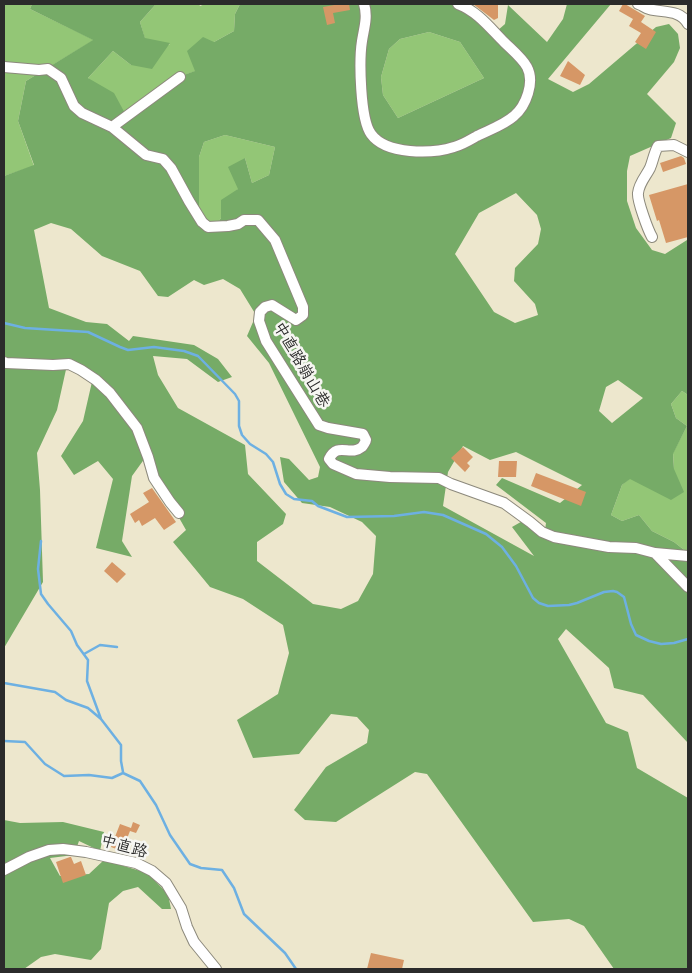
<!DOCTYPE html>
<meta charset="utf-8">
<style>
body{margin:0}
#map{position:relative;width:692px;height:973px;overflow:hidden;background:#ede7cd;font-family:Sriracha,sans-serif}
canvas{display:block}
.frame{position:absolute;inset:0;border:5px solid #2b2b2b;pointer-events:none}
</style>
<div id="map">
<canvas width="692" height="973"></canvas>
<div class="frame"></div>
</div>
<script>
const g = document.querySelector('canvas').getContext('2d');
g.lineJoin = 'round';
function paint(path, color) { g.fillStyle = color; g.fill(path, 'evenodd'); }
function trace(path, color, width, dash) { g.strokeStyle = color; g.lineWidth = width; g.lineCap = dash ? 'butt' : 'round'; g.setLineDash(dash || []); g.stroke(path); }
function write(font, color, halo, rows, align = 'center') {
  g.font = font + ' Sriracha,"LXGW WenKai TC",sans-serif'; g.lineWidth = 5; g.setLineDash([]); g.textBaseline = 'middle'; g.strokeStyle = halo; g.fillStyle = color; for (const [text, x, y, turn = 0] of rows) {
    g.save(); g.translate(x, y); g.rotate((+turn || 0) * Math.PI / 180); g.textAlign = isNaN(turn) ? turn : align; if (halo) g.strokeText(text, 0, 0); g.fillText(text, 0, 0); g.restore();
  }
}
paint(new Path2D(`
 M 4,4 L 32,4 L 30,9 L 94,40 L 26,81 L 18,121 L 34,166 L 4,176 Z
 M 156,4 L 199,4 L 200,6 L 205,4 L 240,4 L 235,14 L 234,31 L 214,42 L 196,71 L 178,77 L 127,118 L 88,78 L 113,51 L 131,65 L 170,44 L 145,39 L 140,22 Z
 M 429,32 L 460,42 L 484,78 L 398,118 L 383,95 L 381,77 L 389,49 L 400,39 Z
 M 225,135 L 275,147 L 269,175 L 252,183 L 245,158 L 238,189 L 221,218 L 214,228 L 199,215 L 199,157 L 204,142 Z
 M 682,391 L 688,395 L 688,553 L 674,542 L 652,531 L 639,515 L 622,521 L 611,515 L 622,485 L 630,478 L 671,499 L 674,469 L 673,453 L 687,426 L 676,418 L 671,404 Z`), '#93c676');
paint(new Path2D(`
 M 32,4 L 156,4 L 140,22 L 145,38 L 170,43 L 152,69 L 131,65 L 113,51 L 88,78 L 114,93 L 127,117 L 178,77 L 195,71 L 187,51 L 203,37 L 214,42 L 234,31 L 235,14 L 240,4 L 459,4 L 497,31 L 505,24 L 508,5 L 547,42 L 563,19 L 567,4 L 611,4 L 548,79 L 573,92 L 589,84 L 656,27 L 669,24 L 678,34 L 680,48 L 674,62 L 647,94 L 676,123 L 671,138 L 630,156 L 627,171 L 627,201 L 636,228 L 652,250 L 665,254 L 687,240 L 688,235 L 688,395 L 682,391 L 671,404 L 676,418 L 687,426 L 673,454 L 674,469 L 684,492 L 671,500 L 630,479 L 622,485 L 611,515 L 622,521 L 639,515 L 652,531 L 674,542 L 688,553 L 688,743 L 643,695 L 614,688 L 609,668 L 566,629 L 558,639 L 606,723 L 628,732 L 637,768 L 688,798 L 688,969 L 614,969 L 584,926 L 569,919 L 533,922 L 427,774 L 415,772 L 336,822 L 305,820 L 294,810 L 326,767 L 367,743 L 369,730 L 357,717 L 331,714 L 299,754 L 253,758 L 237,720 L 278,694 L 289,653 L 283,625 L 243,599 L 210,587 L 173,542 L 186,530 L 145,458 L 132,476 L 122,541 L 132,557 L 96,548 L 113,479 L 98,461 L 74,475 L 61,456 L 83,421 L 94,373 L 67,365 L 57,410 L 37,453 L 40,490 L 43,582 L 4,648 L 4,176 L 34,165 L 18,121 L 26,81 L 93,40 L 30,9 ZM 429,32 L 460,42 L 484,78 L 398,118 L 383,95 L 381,77 L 389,49 L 400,39 ZM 225,135 L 275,147 L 269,175 L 252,183 L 245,158 L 228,167 L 238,189 L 221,200 L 221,218 L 214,228 L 199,215 L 199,157 L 204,142 ZM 516,193 L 537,215 L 541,229 L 538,244 L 515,268 L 514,281 L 535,304 L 538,315 L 515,323 L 494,312 L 455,254 L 479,213 ZM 51,223 L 71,229 L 102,256 L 140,271 L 158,296 L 168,297 L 194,280 L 204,285 L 223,279 L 240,289 L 256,315 L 247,336 L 269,363 L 320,467 L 318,477 L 309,480 L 289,459 L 280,457 L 284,482 L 302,503 L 330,507 L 362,522 L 376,536 L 373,574 L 358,601 L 341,609 L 313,604 L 257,561 L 257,542 L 283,524 L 286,514 L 248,474 L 245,445 L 178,408 L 158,375 L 153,356 L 187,359 L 218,382 L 232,377 L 218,359 L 194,345 L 133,336 L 129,341 L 107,324 L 86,322 L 49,308 L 34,230 ZM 618,380 L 643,398 L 612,423 L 599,411 L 606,387 ZM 463,446 L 490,460 L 516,452 L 582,485 L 560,503 L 502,478 L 496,485 L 546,523 L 545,530 L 526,519 L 512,527 L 534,556 L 443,506 L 448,472 Z
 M 4,820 L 20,823 L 63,822 L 104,832 L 100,851 L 79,841 L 74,855 L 50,858 L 60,876 L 89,874 L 104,860 L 147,873 L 168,894 L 171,909 L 162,909 L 138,887 L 123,891 L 109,903 L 101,949 L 91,960 L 55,954 L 41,957 L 24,969 L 4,969 Z`), '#76ab67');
trace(new Path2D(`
 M 4,323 L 25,328 L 88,332 L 120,347 L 128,350 L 154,347 L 184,351 L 198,356 L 235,394 L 239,401 L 239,426 L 242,435 L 250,444 L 266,454 L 273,462 L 280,484 L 286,494 L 294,499 L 312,501 L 318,506 L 347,517 L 394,516 L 424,512 L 443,515 L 486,534 L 502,547 L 516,566 L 533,598 L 539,603 L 548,606 L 569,605 L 577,603 L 604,592 L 613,591 L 617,592 L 624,597 L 631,624 L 636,635 L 649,641 L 661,644 L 674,643 L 688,639
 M 41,541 L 38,569 L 41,594 L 48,604 L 71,631 L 77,645 L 88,660 L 87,681 L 101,719
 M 84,654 L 100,645 L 117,647
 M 4,683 L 55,692 L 66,700 L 88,708 L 101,719 L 121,745 L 121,761 L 123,772
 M 4,741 L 25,742 L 45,764 L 64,776 L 89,775 L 112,778 L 123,773 L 140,781 L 156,805 L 170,835 L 190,864 L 201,868 L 222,870 L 234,888 L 244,914 L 285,953 L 296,969`), '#6db0e2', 2.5);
paint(new Path2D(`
 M 340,4 L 349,4 L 350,10 L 333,13 L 335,23 L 327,25 L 323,7 Z
 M 473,4 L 498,4 L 498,18 L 494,20 Z
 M 623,4 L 625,4 L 645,16 L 641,22 L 656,32 L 646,49 L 635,42 L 641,33 L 629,26 L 633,19 L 619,11 Z
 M 568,61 L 585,75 L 580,85 L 560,76 Z
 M 681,156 L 684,158 L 686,164 L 663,172 L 660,163 Z
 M 688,184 L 688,237 L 666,243 L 659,220 L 657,221 L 649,195 Z
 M 463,447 L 473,457 L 467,463 L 470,466 L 465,472 L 451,458 Z
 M 499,461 L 517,461 L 516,477 L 498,477 Z
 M 536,473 L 586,492 L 581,506 L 531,486 Z
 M 152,488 L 176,522 L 164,530 L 155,518 L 142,526 L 139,520 L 135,523 L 130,514 L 149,502 L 143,493 Z
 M 112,562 L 126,574 L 117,583 L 104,571 Z
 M 133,822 L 140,825 L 136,833 L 130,831 L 122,851 L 111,847 L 120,824 L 131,828 Z
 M 70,857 L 71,857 L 74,864 L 81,861 L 86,875 L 63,883 L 56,862 Z
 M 371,953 L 404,960 L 402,969 L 367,969 Z`), '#d69766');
const minor = new Path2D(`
 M 364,4 C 368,17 364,28 362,41 C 359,60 360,119 371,134 C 386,155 432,154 454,147 C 462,145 470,140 477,136 C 489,130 504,125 514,116 C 526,106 535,82 527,67 C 522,58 512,50 504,42 C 490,28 477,11 458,4
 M 638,4 C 642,5 645,8 649,9 C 663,13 680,9 688,24
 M 4,67 L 39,70 L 48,69 L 61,78 L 74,106 L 82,113 L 112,127 L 146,155 L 163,159 L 171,168 L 189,201 L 202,222 L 208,227 L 228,226 L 238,224 L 244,220 L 258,220 L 275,240 L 303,307 L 303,315 L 296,320 L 272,305 L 265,307 L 260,312 L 259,321 L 266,341 L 319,425 L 328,428 L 363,434 L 366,440 C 366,441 363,446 362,447 C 350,457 338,441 329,459 L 333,464 L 356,474 L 390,477 L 439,478 L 451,484 L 504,503 L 530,522 L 542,532 L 554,537 L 609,547 L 636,548 L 655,553 L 688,587
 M 112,127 L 180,77
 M 652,237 C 648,230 637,200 638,193 C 639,183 646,176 650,168 C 653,161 654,153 658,146 L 674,145 L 688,152
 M 4,362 L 6,363 L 53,365 L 69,364 L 81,370 L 96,380 L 110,393 L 137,428 L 148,457 L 154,478 L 170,502 L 179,513
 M 655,553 L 688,556
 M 4,870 L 29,857 L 49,850 L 63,849 L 86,852 L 136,863 L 152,871 L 166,883 L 181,908 L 187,927 L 194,942 L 216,969`);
trace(minor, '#8c897c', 12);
trace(minor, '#fff', 10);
write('16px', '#2b2b2b', '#f6f6f2', [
 ["中直路崩山巷",301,365,60],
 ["中直路",124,847,16]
]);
</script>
